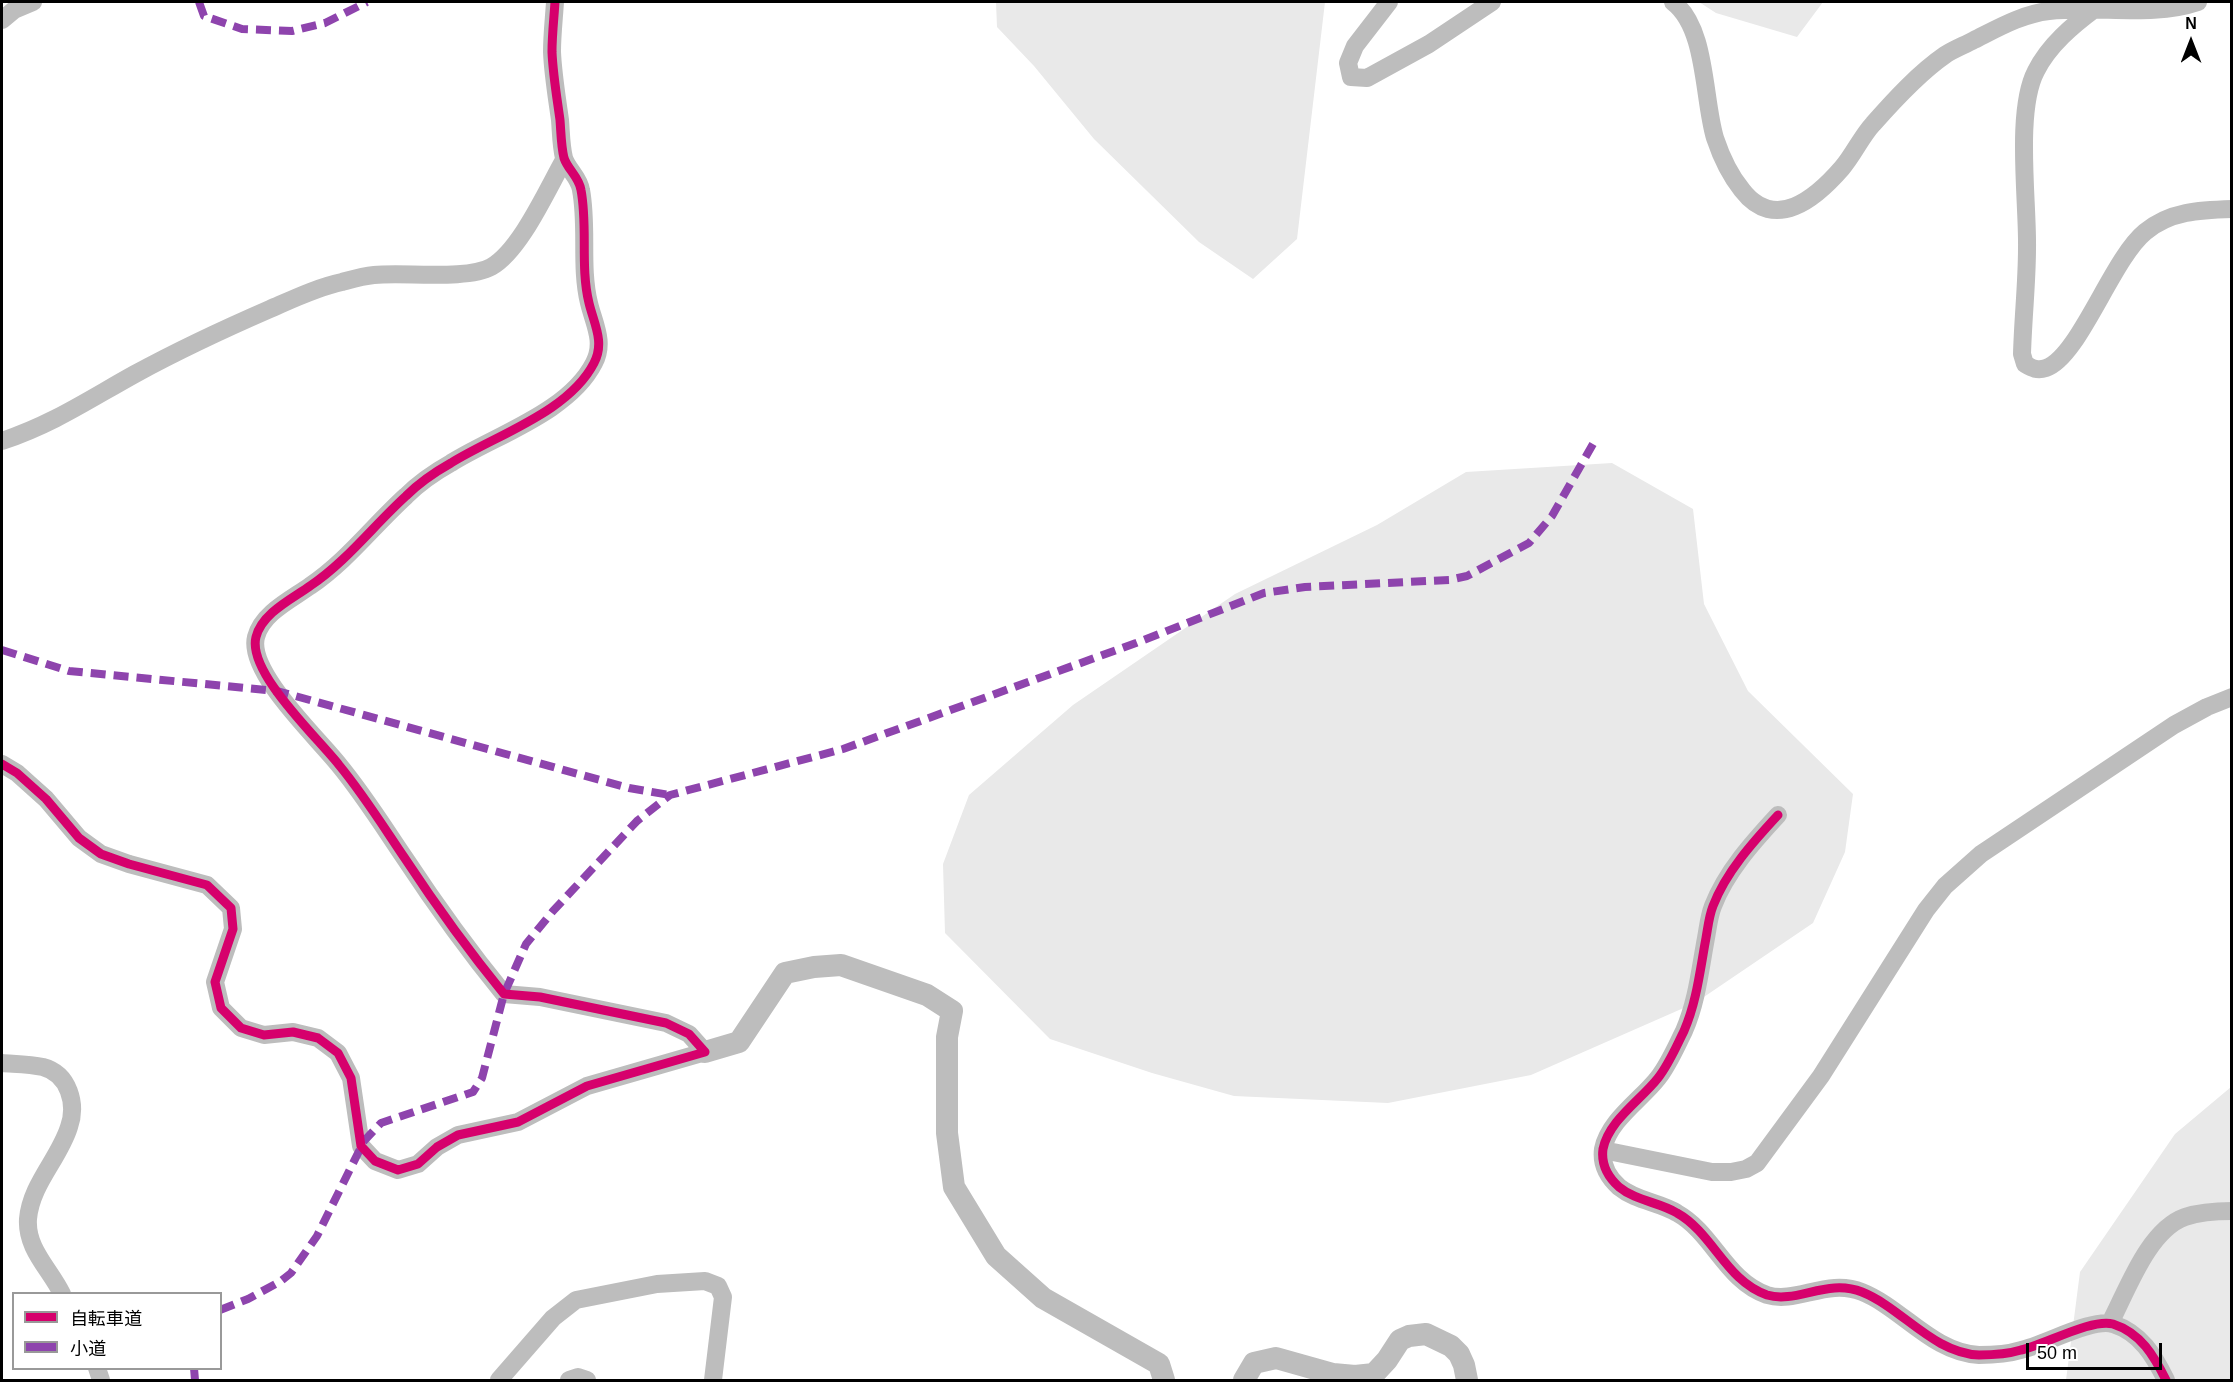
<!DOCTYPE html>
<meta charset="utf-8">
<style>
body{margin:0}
#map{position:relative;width:2233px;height:1382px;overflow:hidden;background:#fff;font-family:Arial,"Noto Sans JP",sans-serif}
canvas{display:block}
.frame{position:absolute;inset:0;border:3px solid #000;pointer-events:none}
.legend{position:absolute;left:12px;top:1292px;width:210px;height:78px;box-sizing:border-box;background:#fff;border:2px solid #999;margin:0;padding:8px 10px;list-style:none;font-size:18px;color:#000}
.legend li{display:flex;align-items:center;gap:12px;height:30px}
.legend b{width:30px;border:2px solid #999}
.north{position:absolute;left:2161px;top:12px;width:60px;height:60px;-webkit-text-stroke:4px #fff;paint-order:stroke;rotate:0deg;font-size:16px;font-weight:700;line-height:24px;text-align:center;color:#000}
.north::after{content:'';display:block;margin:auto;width:21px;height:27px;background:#000;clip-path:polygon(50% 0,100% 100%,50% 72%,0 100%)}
.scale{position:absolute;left:2026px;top:1343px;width:136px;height:27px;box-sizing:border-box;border:3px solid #000;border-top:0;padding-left:8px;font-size:18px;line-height:21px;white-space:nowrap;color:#000;-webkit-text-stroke:4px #fff;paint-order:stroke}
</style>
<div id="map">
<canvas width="2233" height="1382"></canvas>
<div class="frame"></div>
<ul class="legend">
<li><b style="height:8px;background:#d6006c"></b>自転車道</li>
<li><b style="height:8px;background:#8e44ad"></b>小道</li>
</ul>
<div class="north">N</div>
<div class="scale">50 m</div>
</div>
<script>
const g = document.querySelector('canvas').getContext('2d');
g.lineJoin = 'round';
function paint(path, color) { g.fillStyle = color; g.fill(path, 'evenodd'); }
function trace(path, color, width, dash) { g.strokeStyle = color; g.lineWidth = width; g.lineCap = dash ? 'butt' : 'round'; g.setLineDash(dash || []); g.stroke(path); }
paint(new Path2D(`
 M 996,2 L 1325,2 L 1297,239 L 1253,279 L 1199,242 L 1094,139 L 1034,66 L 997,27 Z
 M 1699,2 L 1823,2 L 1797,37 L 1716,13 Z
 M 1612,463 L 1693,509 L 1704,604 L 1748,691 L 1853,794 L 1845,852 L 1813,923 L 1695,1003 L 1531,1075 L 1388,1103 L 1234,1096 L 1152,1073 L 1050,1039 L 945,933 L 943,864 L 969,795 L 1073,705 L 1235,594 L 1377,525 L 1466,472 Z
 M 2231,1087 L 2231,1380 L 2066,1380 L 2080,1272 L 2175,1134 Z`), '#e9e9e9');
trace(new Path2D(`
 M 1389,2 L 1355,46 L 1348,63 L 1351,77 L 1367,78 L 1429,44 L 1492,2
 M 1673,2 C 1707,28 1703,98 1715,138 C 1721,156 1729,174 1742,190 C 1775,233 1816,198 1842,168 C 1854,154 1861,137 1873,124 C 1895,99 1919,73 1945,55 C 1954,49 1965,45 1974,40 C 1998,28 2022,14 2049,11 C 2098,5 2151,18 2198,2
 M 2096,8 C 2073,25 2049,45 2036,71 C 2015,111 2028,202 2027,248 C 2027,283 2023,318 2022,354 L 2025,364 C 2032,368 2037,371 2046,368 C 2079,357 2112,259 2145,232 C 2170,211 2200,210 2232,209
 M 2,20 L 14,10 L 33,2
 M 2,441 C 53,424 88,400 135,374 C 179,350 224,329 270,309 C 293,299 318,287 342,282 C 353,279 363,276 374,275 C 403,272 468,280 491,267 C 520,251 547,190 564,160
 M 2,764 L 17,773 L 46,799 L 79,838 L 101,854 L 129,864 L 207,885 L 231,908 L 233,929 L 215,982 L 221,1008 L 241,1028 L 264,1035 L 293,1032 L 318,1038 L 338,1053 L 351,1078 L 361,1146 L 375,1161 L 398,1170 L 418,1164 L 437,1147 L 458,1135 L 518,1122 L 587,1086 L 705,1052 L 689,1034 L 666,1023 L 540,997 L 504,994 C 468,950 435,904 404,857 C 383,826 363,794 339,765 C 317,737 247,672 256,637 C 262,613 292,599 310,586 C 347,561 373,526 406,496 C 419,483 435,472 451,463 C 496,435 569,412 594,363 C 605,342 594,324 589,303 C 580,266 588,227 581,190 C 579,177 568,170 564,158 C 561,146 561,132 560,120 C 557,98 553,75 552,52 C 552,35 554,18 555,2
 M 1778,815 C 1753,842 1726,872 1713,906 C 1709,916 1708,927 1706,938 C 1700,970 1697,1001 1684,1031 C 1676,1047 1669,1064 1658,1078 C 1641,1100 1609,1120 1603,1149 C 1601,1164 1608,1177 1619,1187 C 1636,1201 1659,1202 1677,1213 C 1713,1233 1726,1281 1767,1295 C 1797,1304 1827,1278 1862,1292 C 1902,1308 1933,1353 1979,1355 C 1992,1355 2008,1354 2021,1350 C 2044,1345 2092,1318 2113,1324 C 2141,1333 2154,1356 2166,1380
 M 2,1063 C 15,1064 30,1064 43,1067 C 69,1074 77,1104 69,1127 C 59,1159 31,1184 28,1219 C 26,1249 50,1269 62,1294
 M 1603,1150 L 1712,1172 L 1731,1172 L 1746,1169 L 1757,1163 L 1821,1076 L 1926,910 L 1945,886 L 1981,854 L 2174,725 L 2207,707 L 2232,697
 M 2110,1323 C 2127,1291 2148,1230 2185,1217 C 2200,1212 2216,1211 2232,1211
 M 97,1368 L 101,1380
 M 499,1380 L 553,1318 L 576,1300 L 657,1284 L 705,1281 L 718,1286 L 723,1297 L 713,1380
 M 569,1380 L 578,1377 L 587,1380`), '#bdbdbd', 18);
trace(new Path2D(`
 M 705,1052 L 739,1042 L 785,973 L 814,967 L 841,965 L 927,995 L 952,1011 L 947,1037 L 947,1133 L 954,1187 L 996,1256 L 1043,1298 L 1159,1364 L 1164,1380
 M 1244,1380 L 1254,1363 L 1276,1358 L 1333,1374 L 1355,1376 L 1374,1374 L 1387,1360 L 1400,1340 L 1409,1336 L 1426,1334 L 1451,1346 L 1459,1354 L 1464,1365 L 1467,1380`), '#bdbdbd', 22);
trace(new Path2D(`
 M 199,2 L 204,16 L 242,29 L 292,31 L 325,23 L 367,2
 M 2,650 L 69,671 L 277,691 L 629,788 L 670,795
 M 220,1310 L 248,1299 L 281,1281 L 291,1273 L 317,1236 L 364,1141 L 381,1123 L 473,1092 L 482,1078 L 504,994 L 526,944 L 553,911 L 637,821 L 670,795 L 843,749 L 1136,643 L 1264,593 L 1305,587 L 1449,580 L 1467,576 L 1529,543 L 1552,516 L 1593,444
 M 194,1368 L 195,1380`), '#8e44ad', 8, [15, 8]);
trace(new Path2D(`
 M 2,764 L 17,773 L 46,799 L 79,838 L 101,854 L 129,864 L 207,885 L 231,908 L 233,929 L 215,982 L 221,1008 L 241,1028 L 264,1035 L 293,1032 L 318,1038 L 338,1053 L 351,1078 L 361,1146 L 375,1161 L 398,1170 L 418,1164 L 437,1147 L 458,1135 L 518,1122 L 587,1086 L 705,1052 L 689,1034 L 666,1023 L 540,997 L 504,994 C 468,950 435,904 404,857 C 383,826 363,794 339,765 C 317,737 247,672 256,637 C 262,613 292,599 310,586 C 347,561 373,526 406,496 C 419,483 435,472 451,463 C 496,435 569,412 594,363 C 605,342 594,324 589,303 C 580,266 588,227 581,190 C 579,177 568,170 564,158 C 561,146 561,132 560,120 C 557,98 553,75 552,52 C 552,35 554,18 555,2
 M 1778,815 C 1753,842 1726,872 1713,906 C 1709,916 1708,927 1706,938 C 1700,970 1697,1001 1684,1031 C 1676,1047 1669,1064 1658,1078 C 1641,1100 1609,1120 1603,1149 C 1601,1164 1608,1177 1619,1187 C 1636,1201 1659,1202 1677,1213 C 1713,1233 1726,1281 1767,1295 C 1797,1304 1827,1278 1862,1292 C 1902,1308 1933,1353 1979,1355 C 1992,1355 2008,1354 2021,1350 C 2044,1345 2092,1318 2113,1324 C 2141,1333 2154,1356 2166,1380`), '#d6006c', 9);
</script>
